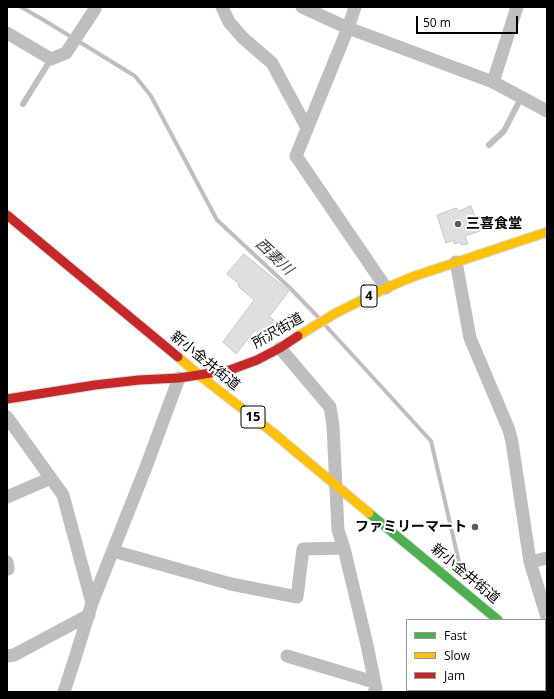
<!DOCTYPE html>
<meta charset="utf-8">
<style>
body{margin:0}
#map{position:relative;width:554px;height:699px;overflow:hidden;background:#fff;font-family:"Open Sans",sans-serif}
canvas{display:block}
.frame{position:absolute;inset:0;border:8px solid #000;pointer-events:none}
.legend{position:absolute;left:406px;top:619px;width:140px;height:72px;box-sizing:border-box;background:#fff;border:1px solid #999;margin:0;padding:5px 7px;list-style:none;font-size:12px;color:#000}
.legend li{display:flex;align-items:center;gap:8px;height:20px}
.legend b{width:20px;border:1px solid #999}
.scale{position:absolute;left:416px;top:16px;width:102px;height:18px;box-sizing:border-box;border:2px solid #000;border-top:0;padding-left:5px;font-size:12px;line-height:14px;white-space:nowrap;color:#000;-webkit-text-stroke:3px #fff;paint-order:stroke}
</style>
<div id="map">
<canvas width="554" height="699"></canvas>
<div class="frame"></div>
<ul class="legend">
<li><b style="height:5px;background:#4caf50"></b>Fast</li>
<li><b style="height:5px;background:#ffc107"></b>Slow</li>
<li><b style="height:5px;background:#c62828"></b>Jam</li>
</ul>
<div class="scale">50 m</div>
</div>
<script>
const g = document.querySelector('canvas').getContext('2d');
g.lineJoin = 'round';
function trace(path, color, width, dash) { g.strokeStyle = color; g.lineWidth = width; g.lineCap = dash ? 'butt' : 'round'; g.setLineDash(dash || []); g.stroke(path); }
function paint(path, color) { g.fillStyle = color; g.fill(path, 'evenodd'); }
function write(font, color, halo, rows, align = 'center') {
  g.font = font + ' "Open Sans","Noto Sans JP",sans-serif'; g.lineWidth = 4; g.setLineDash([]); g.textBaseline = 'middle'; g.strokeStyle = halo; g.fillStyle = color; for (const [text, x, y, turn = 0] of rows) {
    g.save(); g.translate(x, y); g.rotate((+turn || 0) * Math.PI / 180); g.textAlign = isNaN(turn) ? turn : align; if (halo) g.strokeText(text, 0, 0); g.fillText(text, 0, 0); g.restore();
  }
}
trace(new Path2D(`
 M 21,7 L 42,19 L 135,76 L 151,96 L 217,220 L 290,288 L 318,317
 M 325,325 L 431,441 L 459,562
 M 501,690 L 501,692`), '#bebebe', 4);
const building = new Path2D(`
 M 471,206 L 480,231 L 465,236 L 468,244 L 461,245 L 461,242 L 454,244 L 454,240 L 446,243 L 437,215 L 456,208 L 459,211 Z
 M 244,254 L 289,291 L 269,317 L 274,320 L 263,335 L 255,330 L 236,354 L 223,342 L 254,300 L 238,286 L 239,284 L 227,274 Z`);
paint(building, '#dfdfdf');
trace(building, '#c6c6c6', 1);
const fast = new Path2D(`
 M 369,513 L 498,620`);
const slow = new Path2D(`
 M 298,336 L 336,313 L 386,288 L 412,277 L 547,232
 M 178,357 L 199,375 L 271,431 L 369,513`);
const jam = new Path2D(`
 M 7,215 L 178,357
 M 7,399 L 95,385 L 139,380 L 179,378 L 230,370 L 257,360 L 280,348 L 298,336
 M 545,660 L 547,661`);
trace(fast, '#dbdbdb', 11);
trace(slow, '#dbdbdb', 11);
trace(jam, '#dbdbdb', 11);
trace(new Path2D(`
 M 23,104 L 51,59
 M 489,145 L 504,131 L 521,98`), '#bebebe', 6);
trace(new Path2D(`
 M 222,7 L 229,22 L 243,38 L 272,63 L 307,128
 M 302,7 L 348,28 L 493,82 L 547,111
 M 355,7 L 348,28 L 296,156 L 386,288
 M 7,33 L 51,59 L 66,53 L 95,9
 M 493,82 L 517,7
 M 456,262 L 470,338 L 509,430 L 512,442 L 530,562 L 547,617
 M 280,348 L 330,407 L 333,426 L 338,530 L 344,548 L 367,645 L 376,689 L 374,692
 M 7,417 L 63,495 L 92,603
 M 7,497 L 51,478
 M 113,551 L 231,584 L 297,597 L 303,549 L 344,548
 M 7,562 L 8,569
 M 530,562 L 547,558
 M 7,656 L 14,655 L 89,615
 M 287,656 L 374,682
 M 64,692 L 76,655 L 92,603 L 146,467 L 179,378
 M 469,692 L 478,690`), '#bebebe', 13);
trace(fast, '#4caf50', 9);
trace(slow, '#ffc107', 9);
trace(jam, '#c62828', 9);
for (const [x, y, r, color] of [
 [458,224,4,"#595959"],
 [475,527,4,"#595959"]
]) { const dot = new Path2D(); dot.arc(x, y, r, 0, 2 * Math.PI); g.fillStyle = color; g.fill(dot); trace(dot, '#fff', 1.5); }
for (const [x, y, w] of [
 [369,296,16],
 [253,417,24]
]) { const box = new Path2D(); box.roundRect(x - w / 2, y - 11, w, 22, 3); g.fillStyle = '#fff'; g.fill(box); trace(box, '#000', 1); }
write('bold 13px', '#000', null, [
 ["4",369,296],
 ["15",253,417]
]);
write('bold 14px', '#000', '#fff', [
 ["三喜食堂",466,224],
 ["ファミリーマート",467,527,"right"]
], 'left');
write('14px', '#000', '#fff', [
 ["所沢街道",278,331,-30],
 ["新小金井街道",205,361,39],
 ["新小金井街道",465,574,40]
]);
write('italic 15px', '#434343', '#fff', [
 ["西妻川",274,257,43]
]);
</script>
